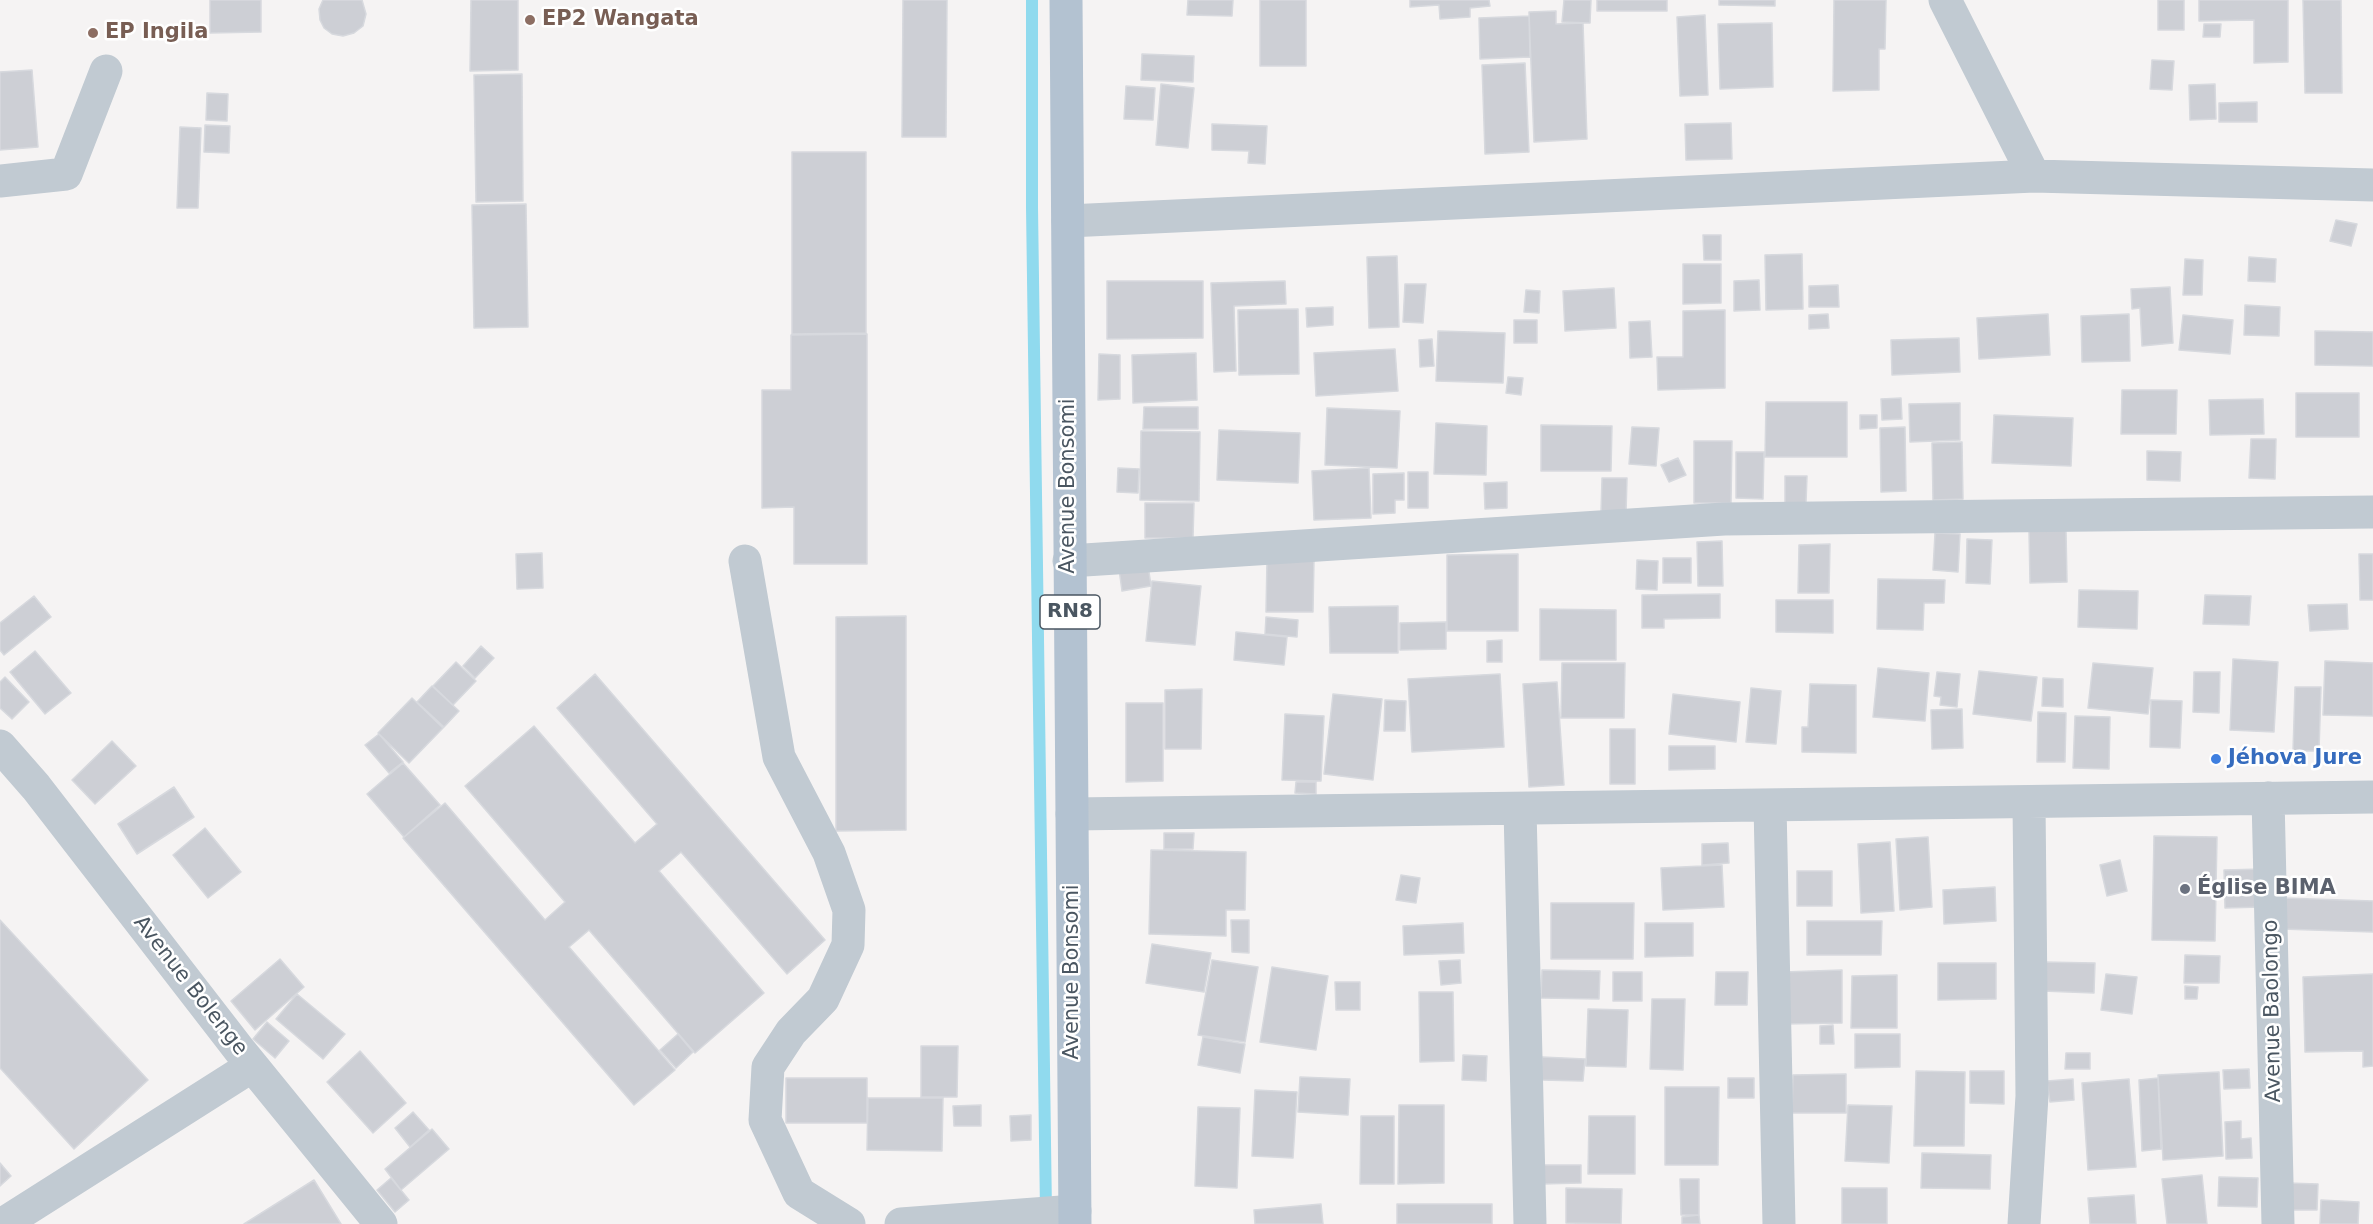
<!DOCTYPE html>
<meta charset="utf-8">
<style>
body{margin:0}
canvas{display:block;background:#f5f3f3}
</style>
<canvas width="2373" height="1224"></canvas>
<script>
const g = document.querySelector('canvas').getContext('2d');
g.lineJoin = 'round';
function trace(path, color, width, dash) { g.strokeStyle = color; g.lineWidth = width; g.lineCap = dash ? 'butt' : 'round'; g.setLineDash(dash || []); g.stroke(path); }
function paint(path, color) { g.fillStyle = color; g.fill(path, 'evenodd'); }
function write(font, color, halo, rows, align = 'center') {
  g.font = font + ' "DejaVu Sans",sans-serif'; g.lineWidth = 5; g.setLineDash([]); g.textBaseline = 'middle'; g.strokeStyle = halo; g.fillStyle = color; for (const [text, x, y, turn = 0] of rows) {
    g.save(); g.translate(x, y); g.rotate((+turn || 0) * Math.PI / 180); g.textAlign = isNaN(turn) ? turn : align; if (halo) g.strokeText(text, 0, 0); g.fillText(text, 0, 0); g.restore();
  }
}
trace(new Path2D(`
 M 1032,0 L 1032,207 L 1046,1211`), '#90daee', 12);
const building = new Path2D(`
 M 210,0 L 261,0 L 261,32 L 210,33 Z
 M 323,0 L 362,0 L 366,14 L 363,26 L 354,33 L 343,36 L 332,34 L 324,28 L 320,20 L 319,9 Z
 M 471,0 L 518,0 L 518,70 L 470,71 Z
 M 903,0 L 947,0 L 946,137 L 902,137 Z
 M 1188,0 L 1233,0 L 1232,16 L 1187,15 Z
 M 1260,0 L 1306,0 L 1306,66 L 1260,66 Z
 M 1410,0 L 1489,0 L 1490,6 L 1470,8 L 1470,17 L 1440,19 L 1439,5 L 1410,7 Z
 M 1564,0 L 1591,0 L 1590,23 L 1562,22 Z
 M 1597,0 L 1667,0 L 1667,11 L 1597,11 Z
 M 1719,0 L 1775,0 L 1775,6 L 1719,5 Z
 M 1834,0 L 1886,0 L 1885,49 L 1879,49 L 1879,90 L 1833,91 Z
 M 2158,0 L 2184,0 L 2184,30 L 2158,30 Z
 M 2199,0 L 2288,0 L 2288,62 L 2254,63 L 2254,20 L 2199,21 Z
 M 2303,0 L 2341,0 L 2342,93 L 2305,93 Z
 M 1556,11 L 1556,24 L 1583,23 L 1587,139 L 1534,142 L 1529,12 Z
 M 1705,15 L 1708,95 L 1680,96 L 1677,17 Z
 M 1529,16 L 1530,57 L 1480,59 L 1479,18 Z
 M 1772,23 L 1773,87 L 1720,89 L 1718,24 Z
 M 2204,24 L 2221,24 L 2220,37 L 2203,37 Z
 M 1142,54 L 1194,56 L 1193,82 L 1141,80 Z
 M 2152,60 L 2174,61 L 2172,90 L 2150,89 Z
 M 1525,63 L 1529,152 L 1485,154 L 1482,65 Z
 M 32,70 L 38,147 L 0,150 L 0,72 Z
 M 522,74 L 523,201 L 476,202 L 474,75 Z
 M 1161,84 L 1194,88 L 1188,148 L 1156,145 Z
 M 2215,84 L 2216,119 L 2190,120 L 2189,85 Z
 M 1126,86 L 1155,88 L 1153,120 L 1124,119 Z
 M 207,93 L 228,94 L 227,121 L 206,120 Z
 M 2257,102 L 2257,122 L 2219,122 L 2219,103 Z
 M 1731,123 L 1732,159 L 1686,160 L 1685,124 Z
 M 1212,124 L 1267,126 L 1265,164 L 1248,163 L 1249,151 L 1212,150 Z
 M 205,125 L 230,126 L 229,153 L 204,152 Z
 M 180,127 L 201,128 L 198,208 L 177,208 Z
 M 792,152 L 866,152 L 866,333 L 792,334 Z
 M 526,204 L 528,327 L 474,328 L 472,205 Z
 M 2336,220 L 2357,224 L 2351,246 L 2330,241 Z
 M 1703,235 L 1721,235 L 1721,260 L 1704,260 Z
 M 1802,254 L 1803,309 L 1766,310 L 1765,255 Z
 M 1397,256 L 1399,327 L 1369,328 L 1367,257 Z
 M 2249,257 L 2276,259 L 2275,282 L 2248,281 Z
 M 2185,259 L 2203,260 L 2202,295 L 2183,295 Z
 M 1683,264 L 1721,264 L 1721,303 L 1683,304 Z
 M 1759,280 L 1760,310 L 1734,311 L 1734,281 Z
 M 1107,281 L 1203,281 L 1203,338 L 1107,339 Z
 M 1285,281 L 1286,304 L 1234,306 L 1236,371 L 1214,372 L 1211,283 Z
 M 1405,284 L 1426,284 L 1423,323 L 1403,322 Z
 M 1838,285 L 1839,307 L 1809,307 L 1809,286 Z
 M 2170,287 L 2173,343 L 2142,346 L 2140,308 L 2132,309 L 2131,289 Z
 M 1614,288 L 1616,328 L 1565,331 L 1563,291 Z
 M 1526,290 L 1540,291 L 1539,313 L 1524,312 Z
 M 2245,305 L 2280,307 L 2279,336 L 2244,335 Z
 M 1333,307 L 1333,325 L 1307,327 L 1306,308 Z
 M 1298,309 L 1299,374 L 1239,375 L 1238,310 Z
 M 1725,310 L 1725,388 L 1658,390 L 1657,357 L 1683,357 L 1683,311 Z
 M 1828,314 L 1829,328 L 1809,329 L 1809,315 Z
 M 2048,314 L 2050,355 L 1979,359 L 1977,318 Z
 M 2129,314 L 2130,361 L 2082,362 L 2081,316 Z
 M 2183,315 L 2233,320 L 2230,354 L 2179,350 Z
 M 1514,320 L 1537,320 L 1537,343 L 1514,343 Z
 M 1650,321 L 1652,357 L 1630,358 L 1629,322 Z
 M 1438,331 L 1505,333 L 1503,383 L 1436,381 Z
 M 2315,331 L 2373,332 L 2373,366 L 2315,365 Z
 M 867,334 L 867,564 L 794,564 L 794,507 L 762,508 L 762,390 L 791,390 L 791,335 Z
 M 1959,338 L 1960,372 L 1892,375 L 1891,340 Z
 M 1432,339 L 1434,366 L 1420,367 L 1419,340 Z
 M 1395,349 L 1398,391 L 1316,396 L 1314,353 Z
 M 1196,353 L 1197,400 L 1133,403 L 1132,355 Z
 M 1099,354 L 1120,355 L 1120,399 L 1098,400 Z
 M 1508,377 L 1523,378 L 1521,395 L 1506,393 Z
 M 2122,390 L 2177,390 L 2176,434 L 2121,434 Z
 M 2296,393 L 2359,393 L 2359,437 L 2296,437 Z
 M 1901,398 L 1902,419 L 1882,420 L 1881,399 Z
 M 2263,399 L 2264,434 L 2210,435 L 2209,400 Z
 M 1766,402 L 1847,402 L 1847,457 L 1765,457 Z
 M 1960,403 L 1960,440 L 1910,442 L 1909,404 Z
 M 1144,407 L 1198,407 L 1198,429 L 1143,429 Z
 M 1327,408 L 1400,411 L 1397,468 L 1325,465 Z
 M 1860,415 L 1877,415 L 1877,428 L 1860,429 Z
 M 1994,415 L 2073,418 L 2071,466 L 1992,463 Z
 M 1436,423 L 1487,426 L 1486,475 L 1434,474 Z
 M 1541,425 L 1612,426 L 1611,471 L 1541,471 Z
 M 1632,427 L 1659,428 L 1656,466 L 1629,464 Z
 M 1905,427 L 1906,491 L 1881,492 L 1880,428 Z
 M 1219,430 L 1300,433 L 1298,483 L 1217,480 Z
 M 1141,431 L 1200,432 L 1199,501 L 1140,500 Z
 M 2251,439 L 2276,439 L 2275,479 L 2249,478 Z
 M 1694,441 L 1732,441 L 1731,503 L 1694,503 Z
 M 1962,442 L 1963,499 L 1933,500 L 1932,443 Z
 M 2147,451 L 2181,452 L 2180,481 L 2147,480 Z
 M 1736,452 L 1764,452 L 1763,499 L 1736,498 Z
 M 1678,458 L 1686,475 L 1669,482 L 1661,465 Z
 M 1118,468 L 1139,469 L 1138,493 L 1117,492 Z
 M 1369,468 L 1371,518 L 1314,520 L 1312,471 Z
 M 1408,472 L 1428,472 L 1428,508 L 1408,508 Z
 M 1404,473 L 1404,500 L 1395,500 L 1395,513 L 1373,514 L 1373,474 Z
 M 1785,476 L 1807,476 L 1806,503 L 1785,503 Z
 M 1602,478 L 1627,478 L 1626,514 L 1601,513 Z
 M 1507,482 L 1507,508 L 1485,509 L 1484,483 Z
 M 1145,503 L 1194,503 L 1193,538 L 1145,538 Z
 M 2066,530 L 2067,582 L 2030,583 L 2029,531 Z
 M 1935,533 L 1960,534 L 1958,572 L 1933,570 Z
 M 1967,539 L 1992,540 L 1990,584 L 1966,583 Z
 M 1722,541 L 1723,586 L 1698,586 L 1697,542 Z
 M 1830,544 L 1829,593 L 1798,593 L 1799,545 Z
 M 542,553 L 543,588 L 517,589 L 516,554 Z
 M 1518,554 L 1518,631 L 1447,631 L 1447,555 Z
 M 2359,554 L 2373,554 L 2373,600 L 2360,600 Z
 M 1663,558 L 1691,558 L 1691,583 L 1663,583 Z
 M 1267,559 L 1314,559 L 1313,612 L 1266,612 Z
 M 1637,560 L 1658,561 L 1657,590 L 1636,589 Z
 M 1148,565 L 1151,586 L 1122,591 L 1119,569 Z
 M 1878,579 L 1945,580 L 1944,603 L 1924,603 L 1923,630 L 1877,629 Z
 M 1152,581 L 1201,586 L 1195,645 L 1146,641 Z
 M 2079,590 L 2138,591 L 2137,629 L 2078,627 Z
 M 1720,594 L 1720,618 L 1664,619 L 1664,628 L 1642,628 L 1642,595 Z
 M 2205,595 L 2251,596 L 2249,625 L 2203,624 Z
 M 34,596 L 51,617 L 4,655 L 0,650 L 0,623 Z
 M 1776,600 L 1833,600 L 1833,633 L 1776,632 Z
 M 2347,604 L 2348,629 L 2310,631 L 2308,605 Z
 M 1398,606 L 1398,653 L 1330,653 L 1329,607 Z
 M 1540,609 L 1616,610 L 1616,660 L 1540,660 Z
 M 906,616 L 906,830 L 836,831 L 836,617 Z
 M 1266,617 L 1298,620 L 1297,637 L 1265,634 Z
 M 1446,622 L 1446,649 L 1400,650 L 1400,623 Z
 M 1236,632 L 1287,637 L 1284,665 L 1234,660 Z
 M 1502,640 L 1502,662 L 1487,662 L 1487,641 Z
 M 481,646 L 494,658 L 475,678 L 463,666 Z
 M 35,651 L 71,693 L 45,714 L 10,672 Z
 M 2233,659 L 2278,662 L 2274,732 L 2230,730 Z
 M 2325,661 L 2373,663 L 2373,716 L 2323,715 Z
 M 456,662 L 476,681 L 453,705 L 433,686 Z
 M 1562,663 L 1625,663 L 1624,718 L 1561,718 Z
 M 2093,663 L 2153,668 L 2148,714 L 2088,708 Z
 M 1878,668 L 1929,673 L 1925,721 L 1873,717 Z
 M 1979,671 L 2037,677 L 2031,721 L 1973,714 Z
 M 1937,672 L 1960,674 L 1957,707 L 1940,705 L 1941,697 L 1934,696 Z
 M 2194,672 L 2220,672 L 2219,713 L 2193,712 Z
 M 595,674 L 825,940 L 787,974 L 681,852 L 659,871 L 764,993 L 695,1053 L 589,930 L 569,947 L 675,1070 L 634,1105 L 403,838 L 445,803 L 545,920 L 565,902 L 465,786 L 534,726 L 635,843 L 657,824 L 557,708 Z
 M 1500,674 L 1504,747 L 1412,752 L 1408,679 Z
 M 5,677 L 29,702 L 12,719 L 0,708 L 0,682 Z
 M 2043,678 L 2063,679 L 2063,707 L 2042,706 Z
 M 1557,682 L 1564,785 L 1529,787 L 1523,684 Z
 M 1810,684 L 1856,685 L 1856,753 L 1802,752 L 1802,727 L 1808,727 Z
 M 432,686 L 459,711 L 444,727 L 417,702 Z
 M 2295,687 L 2321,687 L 2319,751 L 2293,751 Z
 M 1751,688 L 1781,691 L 1776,744 L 1746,742 Z
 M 1202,689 L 1201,749 L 1165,749 L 1165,690 Z
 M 1333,694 L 1382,699 L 1373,780 L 1324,774 Z
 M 1673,694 L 1740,702 L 1736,742 L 1669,734 Z
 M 412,698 L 443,728 L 409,763 L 378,733 Z
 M 1385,700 L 1406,701 L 1405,731 L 1384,731 Z
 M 2151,700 L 2182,701 L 2180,748 L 2150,747 Z
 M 1126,703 L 1163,703 L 1163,781 L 1126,782 Z
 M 1962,709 L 1963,748 L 1932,749 L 1931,710 Z
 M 2038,712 L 2066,713 L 2065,762 L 2037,762 Z
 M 1285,714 L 1324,716 L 1321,781 L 1282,780 Z
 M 2075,716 L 2110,717 L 2109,769 L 2073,768 Z
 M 1610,729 L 1635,729 L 1635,784 L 1610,784 Z
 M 379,734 L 403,762 L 389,773 L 365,745 Z
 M 112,741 L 136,766 L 95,804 L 72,780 Z
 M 1669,746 L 1715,746 L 1715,769 L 1669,770 Z
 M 403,763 L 440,805 L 404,837 L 367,794 Z
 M 1296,782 L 1316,782 L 1316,794 L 1295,793 Z
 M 174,787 L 194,817 L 137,854 L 118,824 Z
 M 205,828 L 241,872 L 208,898 L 173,855 Z
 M 1164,833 L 1194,833 L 1193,849 L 1164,849 Z
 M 2154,836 L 2217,837 L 2215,941 L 2152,940 Z
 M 1928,837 L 1932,907 L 1900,910 L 1896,839 Z
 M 1890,842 L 1894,911 L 1861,913 L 1858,844 Z
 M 1728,843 L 1729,863 L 1702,865 L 1702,844 Z
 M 1151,850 L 1246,852 L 1245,910 L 1226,910 L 1226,936 L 1149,934 Z
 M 2120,860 L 2127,891 L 2107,896 L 2100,865 Z
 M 1722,865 L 1724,907 L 1663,910 L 1661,868 Z
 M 2262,869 L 2262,907 L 2225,908 L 2224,870 Z
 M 1797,871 L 1832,871 L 1832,906 L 1797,906 Z
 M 1401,875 L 1420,878 L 1416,903 L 1396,900 Z
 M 1995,887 L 1996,921 L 1944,924 L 1943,890 Z
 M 2283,898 L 2373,901 L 2373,932 L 2281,929 Z
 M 1551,903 L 1634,903 L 1633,959 L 1551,959 Z
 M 0,920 L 148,1080 L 74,1149 L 0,1068 Z
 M 1231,920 L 1249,920 L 1249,953 L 1232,952 Z
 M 1807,921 L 1882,921 L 1881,955 L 1807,955 Z
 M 1463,923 L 1464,953 L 1404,955 L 1403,926 Z
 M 1645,923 L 1693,923 L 1693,956 L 1645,957 Z
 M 1152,944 L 1211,953 L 1204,992 L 1146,983 Z
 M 2185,955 L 2220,956 L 2219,983 L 2184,983 Z
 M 280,959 L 304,987 L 255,1030 L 231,1001 Z
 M 1212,960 L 1258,967 L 1245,1042 L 1198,1035 Z
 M 1460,960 L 1461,983 L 1441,985 L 1439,961 Z
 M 2043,962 L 2095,963 L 2094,993 L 2042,991 Z
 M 1938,963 L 1996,963 L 1996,999 L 1938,1000 Z
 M 1272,967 L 1328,976 L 1316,1050 L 1260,1042 Z
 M 1542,970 L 1600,971 L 1599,999 L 1541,998 Z
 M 1842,970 L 1842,1023 L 1784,1024 L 1783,972 Z
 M 1613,972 L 1642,972 L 1642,1001 L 1613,1001 Z
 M 1716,972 L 1748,972 L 1747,1005 L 1715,1005 Z
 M 2106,974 L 2137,977 L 2132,1014 L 2101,1010 Z
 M 2373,974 L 2373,1066 L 2363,1067 L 2363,1051 L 2305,1052 L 2303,977 Z
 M 1897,975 L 1897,1028 L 1851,1028 L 1852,976 Z
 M 1335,982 L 1360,982 L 1360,1010 L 1336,1010 Z
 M 2185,986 L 2198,987 L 2197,999 L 2185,999 Z
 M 1419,992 L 1453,992 L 1454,1061 L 1420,1062 Z
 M 297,994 L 345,1034 L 323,1059 L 276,1019 Z
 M 1652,999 L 1685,999 L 1683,1070 L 1650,1069 Z
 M 1588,1009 L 1628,1010 L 1626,1067 L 1586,1066 Z
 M 267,1022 L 289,1041 L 275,1058 L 253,1039 Z
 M 1833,1025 L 1834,1044 L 1820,1044 L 1820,1026 Z
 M 678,1034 L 693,1052 L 676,1068 L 660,1050 Z
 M 1855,1034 L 1900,1034 L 1900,1067 L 1855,1068 Z
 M 1203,1037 L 1245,1044 L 1240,1073 L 1198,1065 Z
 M 921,1046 L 958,1046 L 957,1097 L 921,1097 Z
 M 360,1051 L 406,1103 L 373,1133 L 327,1082 Z
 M 2066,1053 L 2090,1053 L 2090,1069 L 2065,1069 Z
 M 1463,1055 L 1487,1056 L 1486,1081 L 1462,1080 Z
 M 1542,1057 L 1585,1059 L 1583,1081 L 1541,1080 Z
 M 2249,1069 L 2250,1088 L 2224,1089 L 2223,1070 Z
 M 1916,1071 L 1965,1072 L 1964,1146 L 1914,1146 Z
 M 1970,1071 L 2004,1071 L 2004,1104 L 1970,1103 Z
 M 2219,1072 L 2223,1156 L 2163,1160 L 2158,1075 Z
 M 1846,1074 L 1846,1113 L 1792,1113 L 1793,1075 Z
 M 1300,1077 L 1350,1079 L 1348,1115 L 1298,1112 Z
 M 786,1078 L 867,1078 L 867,1123 L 786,1123 Z
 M 1728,1078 L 1754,1078 L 1754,1098 L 1728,1098 Z
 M 2158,1078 L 2161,1149 L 2142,1151 L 2139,1080 Z
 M 2073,1079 L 2074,1100 L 2050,1102 L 2047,1081 Z
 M 2129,1079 L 2136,1167 L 2088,1170 L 2082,1083 Z
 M 1665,1087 L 1719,1087 L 1718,1165 L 1665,1165 Z
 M 1255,1090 L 1297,1092 L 1293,1158 L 1252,1156 Z
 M 868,1098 L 943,1098 L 942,1151 L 867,1150 Z
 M 981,1105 L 981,1126 L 954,1126 L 953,1106 Z
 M 1399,1105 L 1444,1105 L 1444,1183 L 1398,1184 Z
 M 1848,1105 L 1892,1106 L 1889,1163 L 1845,1161 Z
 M 1198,1107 L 1240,1108 L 1237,1188 L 1195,1186 Z
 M 413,1112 L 429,1130 L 410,1147 L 395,1128 Z
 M 1031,1115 L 1031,1140 L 1011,1141 L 1010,1116 Z
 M 1361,1116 L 1394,1116 L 1394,1184 L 1360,1184 Z
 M 1589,1116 L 1635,1116 L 1635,1174 L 1588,1174 Z
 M 2241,1121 L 2241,1139 L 2251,1138 L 2252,1158 L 2226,1159 L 2225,1122 Z
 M 432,1129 L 449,1149 L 401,1190 L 385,1169 Z
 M 1922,1153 L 1991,1155 L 1990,1189 L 1921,1188 Z
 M 0,1163 L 11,1176 L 0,1186 Z
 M 1542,1165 L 1581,1165 L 1581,1183 L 1542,1184 Z
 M 2202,1175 L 2207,1224 L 2167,1224 L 2162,1179 Z
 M 2219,1177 L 2258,1178 L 2257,1207 L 2218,1206 Z
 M 391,1178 L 409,1200 L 395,1212 L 377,1190 Z
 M 1680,1179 L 1699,1179 L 1699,1215 L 1681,1215 Z
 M 314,1180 L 341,1224 L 244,1224 Z
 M 2287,1183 L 2318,1184 L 2317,1210 L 2287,1210 Z
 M 1566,1188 L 1622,1189 L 1621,1224 L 1566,1223 Z
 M 1842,1188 L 1887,1188 L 1887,1224 L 1842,1224 Z
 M 2134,1195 L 2136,1224 L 2090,1224 L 2088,1198 Z
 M 2321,1200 L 2359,1202 L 2358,1224 L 2320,1224 Z
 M 1321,1204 L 1323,1224 L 1255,1224 L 1254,1210 Z
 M 1397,1204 L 1492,1204 L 1492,1224 L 1397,1224 Z
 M 1699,1215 L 1700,1224 L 1682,1224 L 1682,1217 Z`);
paint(building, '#cdcfd5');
trace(building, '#d7d9de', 1.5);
trace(new Path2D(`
 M 1945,0 L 2034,176
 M 0,181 L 66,174 L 106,71
 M 1068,221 L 2034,176 L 2373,185
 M 745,561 L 779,757 L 829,853 L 849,910 L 848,945 L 823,999 L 791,1032 L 768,1067 L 765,1120 L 799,1193 L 849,1224
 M 1069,561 L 1724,519 L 2373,512
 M 0,746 L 36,787 L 241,1052 L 381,1224
 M 2268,798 L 2278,1224
 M 1770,805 L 1779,1224
 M 1520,809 L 1530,1224
 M 1072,814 L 2373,797
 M 3,1224 L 252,1066
 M 901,1224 L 1075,1211
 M 2024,1224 L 2032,1096 L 2029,803`), '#c1cad2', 33);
trace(new Path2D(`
 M 1066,0 L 1075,1224`), '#b3c2d1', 33);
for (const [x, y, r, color] of [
 [530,20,6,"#8d6e63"],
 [93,33,6,"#8d6e63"],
 [2216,759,6,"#3f7fe0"],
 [2185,889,6,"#6b7280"]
]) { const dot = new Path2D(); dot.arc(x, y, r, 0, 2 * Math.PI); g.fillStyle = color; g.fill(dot); trace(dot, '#fff', 2); }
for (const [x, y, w] of [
 [1070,612,60]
]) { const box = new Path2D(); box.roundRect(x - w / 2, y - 17, w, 34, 4.5); g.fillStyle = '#fff'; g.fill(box); trace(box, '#4a5661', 1.5); }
write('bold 20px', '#4a5661', null, [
 ["RN8",1070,612]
]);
write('bold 21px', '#785e54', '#fff', [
 ["EP2 Wangata",542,20],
 ["EP Ingila",105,33]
], 'left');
write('21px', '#4a5661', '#fff', [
 ["Avenue Bonsomi",1069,486,-90],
 ["Avenue Bonsomi",1073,972,-90],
 ["Avenue Bolenge",190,986,52],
 ["Avenue Baolongo",2273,1011,-91]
]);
write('bold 21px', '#366cbe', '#fff', [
 ["Jéhova Jure",2228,759]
], 'left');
write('bold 21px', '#5b616d', '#fff', [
 ["Église BIMA",2197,889]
], 'left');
</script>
